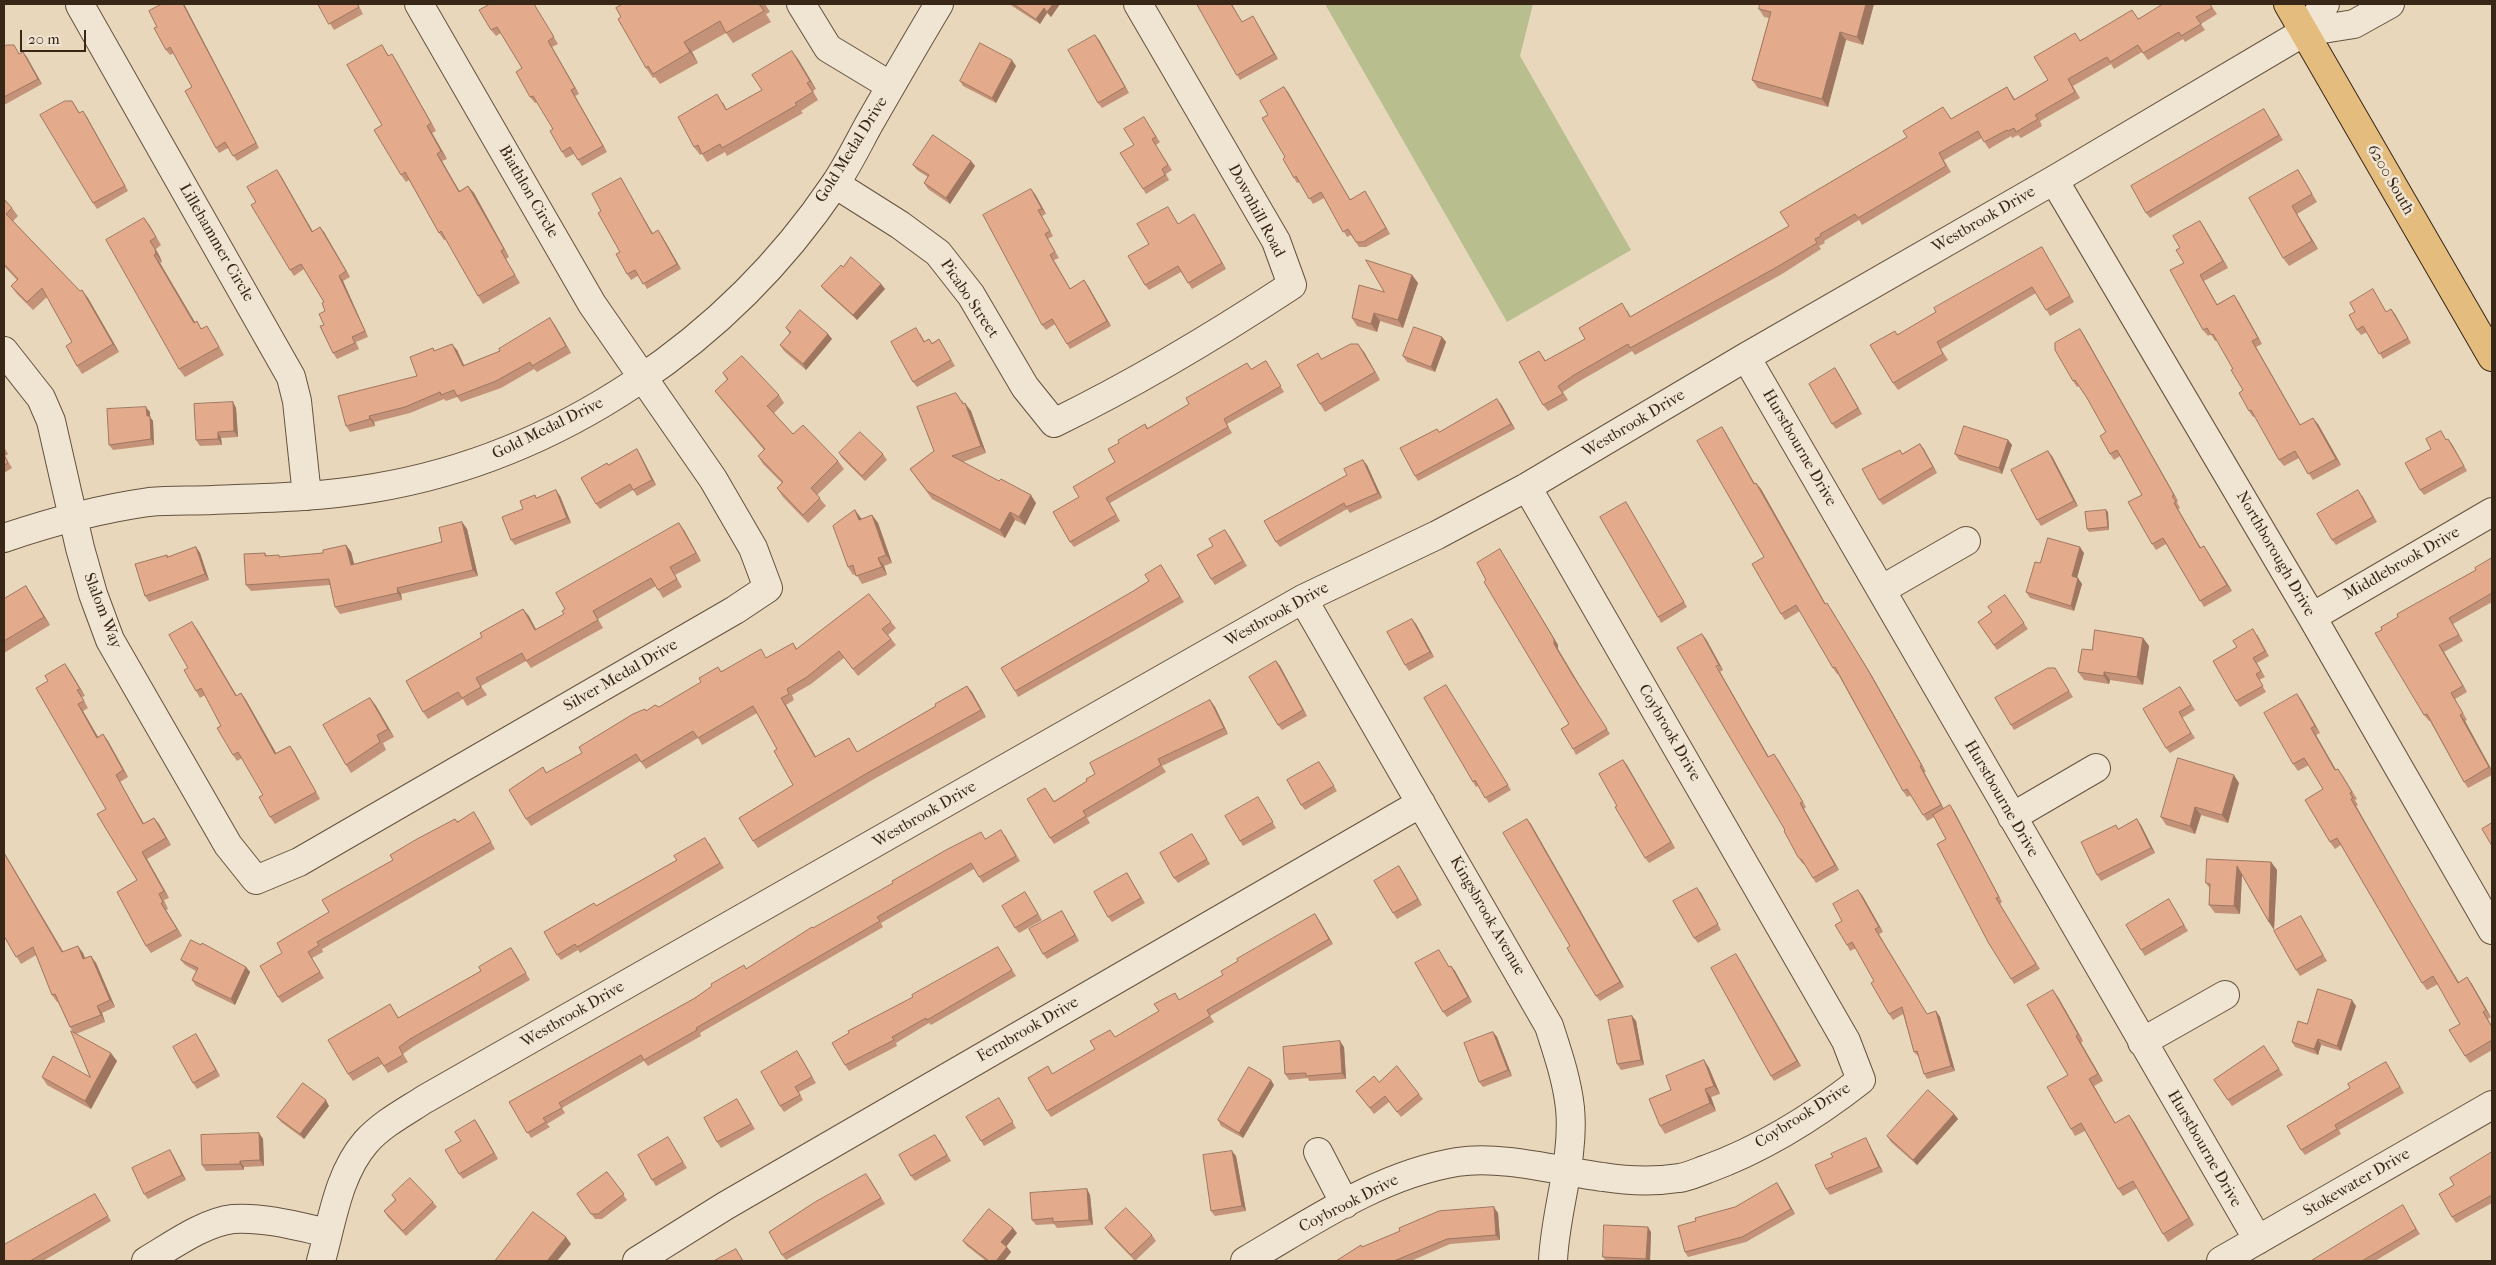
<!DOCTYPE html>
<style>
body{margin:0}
#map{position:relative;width:2496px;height:1265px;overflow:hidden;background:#e8d7ba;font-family:"IM FELL French Canon",serif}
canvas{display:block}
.frame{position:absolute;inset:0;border:5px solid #382616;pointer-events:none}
.scale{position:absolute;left:20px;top:30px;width:66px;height:22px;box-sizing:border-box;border:2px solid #382616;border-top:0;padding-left:6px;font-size:15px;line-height:18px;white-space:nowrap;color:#382616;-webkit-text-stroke:4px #f0e5d2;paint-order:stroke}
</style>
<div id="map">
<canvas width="2496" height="1265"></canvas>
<div class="frame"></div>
<div class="scale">20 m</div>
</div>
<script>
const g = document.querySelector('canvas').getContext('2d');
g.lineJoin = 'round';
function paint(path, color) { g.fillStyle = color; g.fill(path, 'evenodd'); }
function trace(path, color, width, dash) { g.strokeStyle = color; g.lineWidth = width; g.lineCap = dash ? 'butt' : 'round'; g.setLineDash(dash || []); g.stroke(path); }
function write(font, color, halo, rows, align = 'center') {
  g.font = font + ' "IM FELL French Canon",serif'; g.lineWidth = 5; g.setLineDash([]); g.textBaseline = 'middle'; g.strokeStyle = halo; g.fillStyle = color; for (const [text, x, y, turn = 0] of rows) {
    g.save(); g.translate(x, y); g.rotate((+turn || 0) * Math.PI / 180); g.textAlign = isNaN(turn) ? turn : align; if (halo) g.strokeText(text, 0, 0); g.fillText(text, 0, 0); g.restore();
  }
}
paint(new Path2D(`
 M 1325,4 L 1533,4 L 1520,56 L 1631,250 L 1507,322 Z`), '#b8be8e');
const minor = new Path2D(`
 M 801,4 L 828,48 L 891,86
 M 80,5 L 291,377 L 297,401 L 307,496
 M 2304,32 L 2325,4
 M 2054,180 L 2312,617 L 2492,930
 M 835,184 L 900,225 L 938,253 L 971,295 L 1025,387 L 1054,423 C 1136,383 1216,335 1292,285 L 1276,241 L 1138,4
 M 4,351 L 41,398 L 51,421 L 80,548 L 93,594 L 110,640 L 228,845 L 256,880 L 299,862 L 735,610 L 768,588 L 753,548 L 713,479 L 592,304 L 419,4
 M 1746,357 L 2258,1240
 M 4,538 C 51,522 99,509 149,502 C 170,500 192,501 213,500 C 267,498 321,497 374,488 C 560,457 730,340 835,184 C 848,165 858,144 869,124 C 892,84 915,44 939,4
 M 1881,590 L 1966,541
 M 1303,599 L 1549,1026 C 1558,1054 1567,1080 1570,1108 C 1575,1159 1555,1211 1553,1261
 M 2312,617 L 2492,512
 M 2012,817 L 2096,768
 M 2142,1042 L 2225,995
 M 1318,1152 L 1345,1204
 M 146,1261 C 170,1247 204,1222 233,1219 C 265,1217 297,1226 328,1233
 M 321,1261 C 332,1222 338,1174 366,1142 C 382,1124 405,1112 425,1099 L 1303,599 L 1437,535 L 1527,487 L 1746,357 L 2054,180 L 2304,32 L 2354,24 L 2390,4
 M 637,1261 L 725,1206 L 1421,803
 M 1245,1261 C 1312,1222 1379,1175 1457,1162 C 1502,1155 1558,1171 1603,1177 C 1628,1181 1653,1182 1679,1178 C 1688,1177 1698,1172 1707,1169 C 1762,1149 1815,1116 1861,1080 L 1846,1041 L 1527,487
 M 2221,1261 L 2492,1105`);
const major = new Path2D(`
 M 2288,4 L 2492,357`);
trace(minor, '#64523f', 30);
trace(major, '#382616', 30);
trace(minor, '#f0e5d2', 28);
trace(major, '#e4bc7d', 28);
paint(new Path2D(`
 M 162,4 L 184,4 L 259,148 L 237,161 L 228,148 L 219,153 L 216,148 L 192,87 L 174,53 L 170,55 L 166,50 L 157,27 Z
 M 318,4 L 358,4 L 363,14 L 334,30 Z
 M 534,4 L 558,44 L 552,47 L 579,94 L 575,96 L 607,152 L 582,166 L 574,154 L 566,158 L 562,152 L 553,129 L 537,102 L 535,103 L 530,97 L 522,68 L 501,33 L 496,36 L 491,30 L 488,5 Z
 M 623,4 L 765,4 L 770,12 L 766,14 L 771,22 L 733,43 L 726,33 L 692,52 L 698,63 L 660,84 L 655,77 L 653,78 L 646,68 L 621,17 Z
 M 1009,4 L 1060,4 L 1051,17 L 1047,13 L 1040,24 Z
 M 1197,4 L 1232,4 L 1242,22 L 1256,21 L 1278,59 L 1240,80 Z
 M 1874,4 L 1863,45 L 1846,40 L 1828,107 L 1758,88 L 1752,80 L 1769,18 L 1764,17 L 1759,9 Z
 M 2210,4 L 2217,14 L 2201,24 L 2205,30 L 2185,42 L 2183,39 L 2148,60 L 2142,52 L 2114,69 L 2111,64 L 2073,86 L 2080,98 L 2040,121 L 2042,126 L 2021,138 L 2018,135 L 2012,138 L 2011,136 L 1989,149 L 1982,138 L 1944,160 L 1951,172 L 1862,225 L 1859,220 L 1824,241 L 1825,243 L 1819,246 L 1821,249 L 1782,274 L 1635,355 L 1632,351 L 1578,382 L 1563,392 L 1568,400 L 1548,411 L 1543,405 L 1539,351 L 1546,361 L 1585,339 L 1627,310 L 1631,317 L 1789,226 L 1948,114 L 1951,119 L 2007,87 L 2015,99 L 2048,80 L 2080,40 L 2138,18 Z
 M 1099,40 L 1129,93 L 1102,108 L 1098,103 Z
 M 382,45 L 389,56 L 397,62 L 436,131 L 432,133 L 447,159 L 442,161 L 459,191 L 468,186 L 474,193 L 509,257 L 506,259 L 520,283 L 483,304 L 478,296 L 446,239 L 444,240 L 439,233 L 409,180 L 406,182 L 401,175 L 382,125 Z
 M 4,47 L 20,54 L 23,52 L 42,84 L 4,105 Z
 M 798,59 L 816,89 L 813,91 L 818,100 L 801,111 L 803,113 L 727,156 L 725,152 L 707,162 L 702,154 L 700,155 L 694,147 L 723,102 L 727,110 L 762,90 Z
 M 1016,66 L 996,103 L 963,86 L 960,81 Z
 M 1284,87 L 1350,199 L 1368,196 L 1390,234 L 1366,247 L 1359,247 L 1351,235 L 1347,237 L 1324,198 L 1313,204 L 1300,182 L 1297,183 L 1294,178 L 1268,115 Z
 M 72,101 L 80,113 L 87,117 L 128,191 L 97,209 L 93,203 Z
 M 2264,109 L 2283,140 L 2150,218 L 2146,213 Z
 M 1147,122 L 1160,142 L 1156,145 L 1172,170 L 1166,174 L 1169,180 L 1146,194 L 1143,189 L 1134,145 Z
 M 971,161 L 975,166 L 950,204 L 928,189 L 924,183 L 928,177 L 917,170 L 913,165 Z
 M 2298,170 L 2303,178 L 2317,202 L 2297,214 L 2318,249 L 2289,266 L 2283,258 Z
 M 281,176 L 312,231 L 324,232 L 350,277 L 343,281 L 368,337 L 356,342 L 359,349 L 337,359 L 333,353 L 324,325 L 325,311 L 324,302 L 304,269 L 294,276 L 290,270 Z
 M 621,178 L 652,233 L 662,236 L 681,269 L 647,289 L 639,275 L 631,280 L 627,274 L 620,252 L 601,211 Z
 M 1035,194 L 1046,214 L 1042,216 L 1053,236 L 1048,239 L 1059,258 L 1054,260 L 1070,288 L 1088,286 L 1111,326 L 1070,349 L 1055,324 L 1046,330 L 1042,325 Z
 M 4,199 L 12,208 L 18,216 L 13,221 L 80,291 L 88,298 L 119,352 L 82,374 L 77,366 L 72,342 L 47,297 L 33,310 L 17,294 L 11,286 L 17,280 L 4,266 Z
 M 1171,212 L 1178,224 L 1198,220 L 1226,269 L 1192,289 L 1181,272 L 1149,290 L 1145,285 L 1149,244 Z
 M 144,218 L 161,245 L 156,249 L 160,257 L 162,262 L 160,263 L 195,322 L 202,329 L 212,334 L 224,355 L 185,377 L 179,369 Z
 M 2200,221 L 2228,268 L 2204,281 L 2217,304 L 2234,295 L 2238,301 L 2262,344 L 2256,347 L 2300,425 L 2318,424 L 2341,465 L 2313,480 L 2299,458 L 2284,466 L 2279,460 L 2255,416 L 2253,417 L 2249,411 L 2243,390 L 2233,369 L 2217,340 L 2215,341 L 2211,334 L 2208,336 L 2203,330 L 2184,263 L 2180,248 Z
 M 2046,254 L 2074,302 L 2050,316 L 2036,293 L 1941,349 L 1948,360 L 1898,390 L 1893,383 L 1897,335 Z
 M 843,267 L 881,284 L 885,289 L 857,320 L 825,291 L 821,286 Z
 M 1412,275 L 1418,283 L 1403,328 L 1380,321 L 1377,332 L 1357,326 L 1352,318 L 1384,292 Z
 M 2373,289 L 2386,312 L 2391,309 L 2411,343 L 2383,359 L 2367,332 L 2361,335 L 2357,330 L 2355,312 Z
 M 550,318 L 571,353 L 537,372 L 534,369 L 501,388 L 461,402 L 457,397 L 446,401 L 444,399 L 410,413 L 374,422 L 375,426 L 350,432 L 346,426 L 417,376 L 433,348 L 435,351 L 457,350 L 464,365 L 500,351 Z
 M 786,328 L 828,334 L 832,339 L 806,370 L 784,351 L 780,345 L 790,334 Z
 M 2080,329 L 2084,335 L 2178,501 L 2177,502 L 2180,508 L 2178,509 L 2201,548 L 2204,546 L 2232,591 L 2204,607 L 2166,544 L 2156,550 L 2152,544 L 2142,495 L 2120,456 L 2114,460 L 2110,454 L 2106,432 L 2087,398 L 2079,386 L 2077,387 L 2073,381 Z
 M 920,333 L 925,342 L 929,339 L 932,343 L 939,339 L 955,366 L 917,387 L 913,382 Z
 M 1442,337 L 1446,342 L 1435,372 L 1407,362 L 1403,356 Z
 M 1364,352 L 1380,380 L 1325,412 L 1320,404 L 1321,359 Z
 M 1266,361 L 1284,392 L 1227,424 L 1232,433 L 1110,503 L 1120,521 L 1074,547 L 1070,542 L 1079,497 L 1115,462 L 1119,443 L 1145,424 L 1148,428 Z
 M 1835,368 L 1862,414 L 1836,429 L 1832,424 Z
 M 723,373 L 779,395 L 784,403 L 774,413 L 793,434 L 838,461 L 844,469 L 817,495 L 826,506 L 808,523 L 783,497 L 777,488 L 782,483 L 763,464 L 758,456 L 764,450 L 721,399 L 715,391 L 727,380 Z
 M 962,400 L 964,404 L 971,411 L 986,453 L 963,462 L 1036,503 L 1025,525 L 1015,520 L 1005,538 L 932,499 L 910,469 L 934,451 Z
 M 233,402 L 236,408 L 238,437 L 221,438 L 222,445 L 200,446 L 196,440 Z
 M 1501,404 L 1515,429 L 1418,481 L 1415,476 L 1439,432 Z
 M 150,412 L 150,417 L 153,421 L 154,445 L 113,450 L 109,445 Z
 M 1722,427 L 1755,484 L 1756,483 L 1761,489 L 1825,603 L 1831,609 L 1872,676 L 1926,772 L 1924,772 L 1944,809 L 1954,811 L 2002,902 L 2000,904 L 2040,969 L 2014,984 L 2011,979 L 1946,839 L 1934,817 L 1927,821 L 1911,795 L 1907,797 L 1903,791 L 1838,674 L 1837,674 L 1833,668 L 1800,611 L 1785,620 L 1781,614 L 1764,557 Z
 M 2448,439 L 2467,471 L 2424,495 L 2420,490 L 2431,449 Z
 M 2008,440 L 2012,445 L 2002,474 L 1959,460 L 1955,454 Z
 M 1920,444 L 1937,473 L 1883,505 L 1879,500 L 1903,453 Z
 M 4,447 L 8,454 L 5,456 L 12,468 L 4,473 Z
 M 637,449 L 640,454 L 656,485 L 637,496 L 633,490 L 600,509 L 596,504 L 608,465 Z
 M 839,453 L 883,454 L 887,460 L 865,481 L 842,458 Z
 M 2052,456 L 2078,506 L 2041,526 L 2037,520 Z
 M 1367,465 L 1382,498 L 1350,513 L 1347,509 L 1280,547 L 1276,542 Z
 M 2362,495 L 2377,522 L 2336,545 L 2332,540 Z
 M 560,496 L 571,523 L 515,545 L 511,540 L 523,509 L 537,498 Z
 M 1629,508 L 1687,607 L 1661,623 L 1658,617 Z
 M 855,510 L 861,519 L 872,515 L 878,523 L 892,563 L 884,566 L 887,575 L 862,584 L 856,574 L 853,575 L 848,567 Z
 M 2106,510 L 2108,512 L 2109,530 L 2089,532 L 2087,529 Z
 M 462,522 L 467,529 L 478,576 L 401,594 L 402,600 L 340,614 L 335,607 L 330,585 L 251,591 L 246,585 L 265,553 L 267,556 L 280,557 L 323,553 L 346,545 L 351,552 L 354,564 L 442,542 Z
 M 684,530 L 701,561 L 675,575 L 682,587 L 663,598 L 656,586 L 598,619 L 603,628 L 531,668 L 526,661 L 481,686 L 487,695 L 467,706 L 463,699 L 428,719 L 423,712 L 482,637 L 523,609 L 536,630 L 564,614 Z
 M 1229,535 L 1247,566 L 1215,585 L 1211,579 Z
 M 196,547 L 200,553 L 209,580 L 149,602 L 145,596 L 167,555 L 168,557 Z
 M 1500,549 L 1558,645 L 1558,649 L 1577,681 L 1610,734 L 1576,755 L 1573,749 L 1569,724 L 1486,580 Z
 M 2084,553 L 2077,578 L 2078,578 L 2082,584 L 2074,611 L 2030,598 L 2026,592 L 2040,563 Z
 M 2492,558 L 2492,602 L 2453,624 L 2463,641 L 2444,652 L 2467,692 L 2455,699 L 2467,720 L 2465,721 L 2492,770 L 2492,775 L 2468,788 L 2464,782 L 2430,721 L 2429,721 L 2424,715 L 2382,630 L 2476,570 Z
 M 1161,565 L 1184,602 L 1018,697 L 1015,691 L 1135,590 L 1149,581 Z
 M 26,586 L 50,625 L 4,653 L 4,599 Z
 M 2005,595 L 2028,629 L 1997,650 L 1978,622 L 1992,612 Z
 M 891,622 L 896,628 L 888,635 L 896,645 L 858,676 L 844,658 L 811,684 L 792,695 L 794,700 L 786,705 L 816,757 L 849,738 L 857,752 L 936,706 L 967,686 L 986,717 L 874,779 L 758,848 L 753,841 L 793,785 L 777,749 L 757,713 L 702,745 L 698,738 L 646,769 L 640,761 L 531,826 L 526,819 L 543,767 L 547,773 L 582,753 L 646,711 L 659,707 L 721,671 L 767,658 L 793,643 L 797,649 Z
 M 1416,624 L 1434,657 L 1409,671 L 1405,665 Z
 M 197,629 L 237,696 L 241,693 L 246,700 L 276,753 L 290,746 L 294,752 L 320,799 L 275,824 L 270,817 L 263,795 L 242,758 L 237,761 L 233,755 L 221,726 L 205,695 L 200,698 L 196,691 Z
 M 2257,634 L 2269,656 L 2257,663 L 2265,677 L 2259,680 L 2266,692 L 2240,707 L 2236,701 Z
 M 2143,638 L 2149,646 L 2143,685 L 2110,680 L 2109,684 L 2084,680 L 2078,672 L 2092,650 Z
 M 1706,639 L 1723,670 L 1720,672 L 1769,757 L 1778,759 L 1806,807 L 1804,809 L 1839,870 L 1816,883 L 1805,865 L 1802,863 L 1798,857 L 1785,830 Z
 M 1276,661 L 1280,666 L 1307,716 L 1282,730 L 1278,725 Z
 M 65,664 L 85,696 L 82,697 L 88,708 L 83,711 L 98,737 L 103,734 L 108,741 L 128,777 L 120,782 L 144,824 L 154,818 L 171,845 L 147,859 L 169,898 L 164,900 L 168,909 L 166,910 L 182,936 L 151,953 L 146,946 L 137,880 L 106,809 Z
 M 2055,668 L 2073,697 L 2014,730 L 2011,725 Z
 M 1446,685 L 1511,790 L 1489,803 L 1478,786 L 1476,787 L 1473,782 Z
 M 2180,687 L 2195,710 L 2182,718 L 2195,738 L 2170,753 L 2166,748 Z
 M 2297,694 L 2320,733 L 2316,735 L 2336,770 L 2343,776 L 2357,799 L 2355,800 L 2358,805 L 2356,806 L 2417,913 L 2459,982 L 2467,977 L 2491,1017 L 2488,1019 L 2492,1026 L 2492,1050 L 2470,1063 L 2465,1056 L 2460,1024 L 2438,984 L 2427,990 L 2422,983 L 2341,845 L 2335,849 L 2330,842 L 2323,789 L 2309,765 L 2298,771 L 2293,764 Z
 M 370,698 L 376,706 L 394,737 L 383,743 L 386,750 L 351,773 L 346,765 Z
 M 1210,700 L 1215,707 L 1228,734 L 1162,766 L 1166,772 L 1087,818 L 1090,823 L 1054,844 L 1050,838 L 1045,788 L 1054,801 L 1087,781 L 1095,774 Z
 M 1623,760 L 1675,848 L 1649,863 L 1645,858 L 1617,806 Z
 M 1319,762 L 1337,791 L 1305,810 L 1301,805 Z
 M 2239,783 L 2228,823 L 2201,815 L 2195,834 L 2166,825 L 2161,817 Z
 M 1258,797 L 1276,828 L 1243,846 L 1240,841 Z
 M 478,818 L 495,849 L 322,949 L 323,952 L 312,958 L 324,978 L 282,1003 L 278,997 L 282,953 L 329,912 L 393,860 L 457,821 Z
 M 1527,819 L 1624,987 L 1600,1001 L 1596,996 L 1570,946 Z
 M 2141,825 L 2155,853 L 2101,881 L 2097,875 Z
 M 1192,834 L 1210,864 L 1178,883 L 1174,878 Z
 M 1005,835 L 1020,861 L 983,883 L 974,869 L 881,923 L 883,927 L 700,1033 L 701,1036 L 648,1066 L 644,1061 L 562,1108 L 565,1113 L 547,1124 L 550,1127 L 531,1138 L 509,1102 L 747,969 L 813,928 L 986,839 Z
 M 709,843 L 724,868 L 580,953 L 578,950 L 561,960 L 557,955 L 596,906 L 677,860 Z
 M 4,852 L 63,951 L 83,953 L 85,958 L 91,956 L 96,963 L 115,1007 L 102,1013 L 105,1022 L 76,1034 L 117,1061 L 91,1109 L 47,1085 L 42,1077 L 90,1077 L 73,1032 L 70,1027 L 58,1002 L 57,1002 L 52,995 L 36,955 L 21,964 L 4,936 Z
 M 2271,862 L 2277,870 L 2274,930 L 2269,922 L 2242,875 L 2240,914 L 2215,913 L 2209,905 L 2210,889 L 2206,883 Z
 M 1399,866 L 1422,905 L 1397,919 L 1393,913 Z
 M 1127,873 L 1145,903 L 1112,922 L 1108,917 Z
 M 1701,893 L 1721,930 L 1698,943 L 1694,938 Z
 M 1862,895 L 1883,932 L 1879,934 L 1927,1014 L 1936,1011 L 1940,1017 L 1955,1071 L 1927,1079 L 1924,1074 L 1919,1057 L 1914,1052 L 1903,1014 L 1893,1020 L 1889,1014 L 1874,981 L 1856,948 L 1850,951 L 1847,945 L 1842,921 Z
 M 1029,898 L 1042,920 L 1019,933 L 1015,928 Z
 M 2169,899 L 2188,931 L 2145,956 L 2141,950 Z
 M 1062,911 L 1079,941 L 1047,959 L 1043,954 Z
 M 1315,914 L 1333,944 L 1210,1016 L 1214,1022 L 1051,1117 L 1047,1111 L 1095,1049 L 1223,975 L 1238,961 Z
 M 2304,922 L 2327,961 L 2300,976 L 2296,970 Z
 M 998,947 L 1016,976 L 931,1025 L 929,1023 L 896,1043 L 897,1046 L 849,1071 L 845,1065 L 913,997 Z
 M 511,948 L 530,980 L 414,1046 L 403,1054 L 408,1062 L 388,1073 L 382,1064 L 353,1081 L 348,1074 L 390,1004 L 399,1018 L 481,971 Z
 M 1439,950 L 1449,967 L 1451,966 L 1455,971 L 1472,1002 L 1447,1017 L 1443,1012 Z
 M 181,960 L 246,967 L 250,972 L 235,1005 L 196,986 L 192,980 L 196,971 L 185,965 Z
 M 1740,960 L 1801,1066 L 1774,1081 L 1771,1076 Z
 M 2058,997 L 2083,1041 L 2081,1043 L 2103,1081 L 2094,1086 L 2115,1123 L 2134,1122 L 2194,1225 L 2168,1242 L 2163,1234 L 2137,1188 L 2123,1196 L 2118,1189 L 2085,1131 L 2075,1136 L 2071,1129 L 2068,1075 Z
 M 2356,1006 L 2341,1051 L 2321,1045 L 2318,1055 L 2295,1047 L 2292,1042 Z
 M 1632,1016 L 1636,1021 L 1644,1065 L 1621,1070 L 1617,1064 Z
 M 1493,1032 L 1497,1037 L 1512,1076 L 1483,1087 L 1479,1082 Z
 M 196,1034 L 220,1076 L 197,1089 L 193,1083 Z
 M 2264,1046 L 2283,1075 L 2232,1106 L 2214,1080 Z
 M 1344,1047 L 1346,1079 L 1309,1081 L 1308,1078 L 1289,1080 L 1285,1074 Z
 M 801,1057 L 816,1083 L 799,1092 L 803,1100 L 784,1112 L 780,1106 Z
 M 1704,1060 L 1709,1068 L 1720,1094 L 1711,1097 L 1716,1111 L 1665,1134 L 1660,1126 L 1671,1090 Z
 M 2386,1062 L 2404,1093 L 2339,1130 L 2341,1134 L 2305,1155 L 2301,1150 L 2350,1088 Z
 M 1379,1082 L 1419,1094 L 1423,1099 L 1401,1117 L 1389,1102 L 1374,1114 L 1356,1091 Z
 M 1274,1085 L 1243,1138 L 1221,1126 L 1218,1120 Z
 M 999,1098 L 1016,1128 L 984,1146 L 981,1141 Z
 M 740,1104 L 755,1129 L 721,1148 L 717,1142 Z
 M 329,1106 L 304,1139 L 281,1122 L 277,1117 Z
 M 1954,1114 L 1958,1119 L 1917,1165 L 1891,1142 L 1887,1136 Z
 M 475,1120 L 498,1159 L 463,1179 L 459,1174 Z
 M 259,1133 L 263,1139 L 264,1166 L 244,1167 L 244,1170 L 206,1171 L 202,1165 Z
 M 668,1137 L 687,1168 L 656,1186 L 652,1180 Z
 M 939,1140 L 951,1161 L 915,1181 L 911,1176 Z
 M 1869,1144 L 1883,1172 L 1830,1195 L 1826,1189 Z
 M 2492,1152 L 2492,1203 L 2456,1223 L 2452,1217 L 2454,1185 Z
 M 173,1155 L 186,1180 L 148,1199 L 144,1194 Z
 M 1236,1156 L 1246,1211 L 1215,1216 L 1211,1211 Z
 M 607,1172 L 627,1200 L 602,1219 L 595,1219 L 577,1194 Z
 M 870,1179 L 885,1204 L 786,1260 L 782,1255 Z
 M 1087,1189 L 1090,1195 L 1093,1225 L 1057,1228 L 1054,1224 L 1036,1225 L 1032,1220 Z
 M 1781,1189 L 1795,1214 L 1746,1242 L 1688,1257 L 1685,1252 L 1696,1221 L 1735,1207 Z
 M 95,1194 L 111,1221 L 43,1261 L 4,1261 Z
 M 392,1195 L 433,1202 L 437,1207 L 406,1236 L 388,1217 L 384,1211 L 395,1200 Z
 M 2406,1211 L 2420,1234 L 2375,1261 L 2311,1261 Z
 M 1498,1213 L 1500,1240 L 1450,1244 L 1411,1261 L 1336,1261 L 1362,1247 Z
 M 1105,1228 L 1152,1235 L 1156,1241 L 1135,1261 L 1109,1234 Z
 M 1651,1232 L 1650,1261 L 1606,1261 L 1603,1257 Z
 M 1017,1233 L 1006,1246 L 1011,1252 L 1004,1261 L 986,1261 L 967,1246 L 963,1241 Z`), '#c39278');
paint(new Path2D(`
 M 4,4 L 5,4 L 4,19 Z
 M 183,4 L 184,4 L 259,148 L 256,143 Z
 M 1053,4 L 1060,4 L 1051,17 L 1047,12 Z
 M 1866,4 L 1874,4 L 1863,45 L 1857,37 Z
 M 1044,8 L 1047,13 L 1040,24 L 1036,19 Z
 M 1253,16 L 1256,21 L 1278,59 L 1274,54 Z
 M 1840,32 L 1846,40 L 1828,107 L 1822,99 Z
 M 1095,35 L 1099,40 L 1129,93 L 1125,87 Z
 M 548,41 L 552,47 L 579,94 L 575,88 Z
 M 684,42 L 692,52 L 698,63 L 690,52 Z
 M 792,51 L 798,59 L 816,89 L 810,81 Z
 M 23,52 L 27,57 L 42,84 L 38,79 Z
 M 392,54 L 397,62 L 436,131 L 431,123 Z
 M 1012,60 L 1016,66 L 996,103 L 992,98 Z
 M 1284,87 L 1288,92 L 1353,205 L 1350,200 Z
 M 571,90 L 575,96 L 607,152 L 603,146 Z
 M 83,111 L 87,117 L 128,191 L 125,186 Z
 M 427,126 L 432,133 L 447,159 L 441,151 Z
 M 437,154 L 442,161 L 464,199 L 459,192 Z
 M 971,161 L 975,166 L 950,204 L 946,198 Z
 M 277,170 L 281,176 L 316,237 L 312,232 Z
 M 621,178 L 624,184 L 656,239 L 652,234 Z
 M 468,186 L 474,193 L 509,257 L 504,249 Z
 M 1031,189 L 1035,194 L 1046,214 L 1042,209 Z
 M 1365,191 L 1368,196 L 1390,234 L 1386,228 Z
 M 2292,206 L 2297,214 L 2318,249 L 2312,241 Z
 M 1194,214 L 1198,220 L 1226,269 L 1222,263 Z
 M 144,218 L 150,226 L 161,245 L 156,237 Z
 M 2200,221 L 2204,227 L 2228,268 L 2223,261 Z
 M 320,227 L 324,232 L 350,277 L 346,271 Z
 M 658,230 L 662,236 L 681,269 L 677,264 Z
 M 150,241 L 160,257 L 162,262 L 156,254 Z
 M 154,255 L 160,263 L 200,331 L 194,323 Z
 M 1412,275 L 1418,283 L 1403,328 L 1398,320 Z
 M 339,276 L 343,281 L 368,337 L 365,331 Z
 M 1084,280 L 1088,286 L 1111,326 L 1107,321 Z
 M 881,284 L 885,289 L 857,320 L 853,315 Z
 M 82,290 L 88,298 L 119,352 L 113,344 Z
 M 2234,295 L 2238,301 L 2262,344 L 2258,338 Z
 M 2391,309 L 2395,314 L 2411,343 L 2408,338 Z
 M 1374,313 L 1380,321 L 1377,332 L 1371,324 Z
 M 550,318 L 555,325 L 571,353 L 566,346 Z
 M 2080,329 L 2084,335 L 2178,501 L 2174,495 Z
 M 828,334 L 832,339 L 806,370 L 803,364 Z
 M 1442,337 L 1446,342 L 1435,372 L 1431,367 Z
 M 2252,341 L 2256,347 L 2304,431 L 2300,425 Z
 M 452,344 L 457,350 L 467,372 L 463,366 Z
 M 1358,344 L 1364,352 L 1380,380 L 1375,372 Z
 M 1835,368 L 1839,374 L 1862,414 L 1858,408 Z
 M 1497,399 L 1501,404 L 1515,429 L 1511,424 Z
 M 233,402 L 236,408 L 238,437 L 234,431 Z
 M 965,403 L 971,411 L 986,453 L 981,446 Z
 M 146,407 L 150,412 L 150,417 L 153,421 L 154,445 L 151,439 L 147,416 Z
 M 369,416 L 374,422 L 375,426 L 370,419 Z
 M 2313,418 L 2318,424 L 2341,465 L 2336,459 Z
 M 1722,427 L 1726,433 L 1758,490 L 1754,484 Z
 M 218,432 L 221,438 L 222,445 L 218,439 Z
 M 2448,439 L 2452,444 L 2467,471 L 2464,466 Z
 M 2008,440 L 2012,445 L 2002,474 L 1999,468 Z
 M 1920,444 L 1924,449 L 1937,473 L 1933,467 Z
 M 637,449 L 640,454 L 656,485 L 652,480 Z
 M 2048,451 L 2052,456 L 2078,506 L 2074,501 Z
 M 1363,460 L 1367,465 L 1382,498 L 1378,493 Z
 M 1756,483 L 1761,489 L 1829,610 L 1825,604 Z
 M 556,490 L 560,496 L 571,523 L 567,518 Z
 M 1031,495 L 1036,503 L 1025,525 L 1019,517 Z
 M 1626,502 L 1629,508 L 1687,607 L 1684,602 Z
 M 2174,503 L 2178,509 L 2204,554 L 2200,548 Z
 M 855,510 L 861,518 L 864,528 L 859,520 Z
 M 2106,510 L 2108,512 L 2109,530 L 2108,527 Z
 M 1010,512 L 1015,520 L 1005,538 L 1000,530 Z
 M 872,515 L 878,523 L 892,563 L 886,555 Z
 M 462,522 L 467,529 L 478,576 L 473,570 Z
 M 679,523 L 684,530 L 701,561 L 696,553 Z
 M 346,545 L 351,552 L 356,571 L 351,565 Z
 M 2204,546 L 2208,552 L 2232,591 L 2227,585 Z
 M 196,547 L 200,553 L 209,580 L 205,574 Z
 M 2080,547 L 2084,553 L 2076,581 L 2072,576 Z
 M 1500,549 L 1558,645 L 1558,649 L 1577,681 L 1610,734 L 1573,676 Z
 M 878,558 L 884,566 L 887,575 L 882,567 Z
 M 2078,578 L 2082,584 L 2074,611 L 2071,606 Z
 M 26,586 L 31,594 L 50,625 L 44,617 Z
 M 397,588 L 401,594 L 402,600 L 398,593 Z
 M 1827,603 L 1872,676 L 1926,772 L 1922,766 Z
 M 523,609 L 529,616 L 540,637 L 535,630 Z
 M 1412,619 L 1416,624 L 1434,657 L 1430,652 Z
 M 192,622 L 197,629 L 241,703 L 236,696 Z
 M 1702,634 L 1706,639 L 1723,670 L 1719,665 Z
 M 2143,638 L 2149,646 L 2143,685 L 2137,677 Z
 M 2439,645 L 2444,652 L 2467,692 L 2463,686 Z
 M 1276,661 L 1280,666 L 1307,716 L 1303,710 Z
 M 65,664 L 70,671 L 85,696 L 80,689 Z
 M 1716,666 L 1720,672 L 1772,763 L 1768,757 Z
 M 2104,672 L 2110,680 L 2109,684 L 2104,676 Z
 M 967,686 L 972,692 L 986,717 L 981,710 Z
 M 241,693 L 246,700 L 280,760 L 275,754 Z
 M 2297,694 L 2302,701 L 2320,733 L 2315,726 Z
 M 370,698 L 376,706 L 394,737 L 388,729 Z
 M 781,698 L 786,705 L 820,764 L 815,757 Z
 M 1210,700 L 1215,707 L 1228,734 L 1224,728 Z
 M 78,704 L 83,711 L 102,744 L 97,738 Z
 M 2460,715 L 2465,721 L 2492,771 L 2489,767 Z
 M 2311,728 L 2316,735 L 2340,777 L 2335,770 Z
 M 103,734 L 108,741 L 128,777 L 123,770 Z
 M 290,746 L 294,752 L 320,799 L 316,792 Z
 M 1623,760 L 1627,765 L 1675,848 L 1671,842 Z
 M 1920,766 L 1924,772 L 1945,811 L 1941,805 Z
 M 116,775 L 148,831 L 143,824 Z
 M 2234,775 L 2239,783 L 2228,823 L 2222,815 Z
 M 2351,799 L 2356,806 L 2417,913 L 2463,990 L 2413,906 Z
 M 1800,803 L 1804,809 L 1839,870 L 1835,865 Z
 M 1950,805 L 1954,811 L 2002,902 L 1999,897 Z
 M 2195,807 L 2201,815 L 2195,834 L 2190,826 Z
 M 154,818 L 159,824 L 171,845 L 166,838 Z
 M 1527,819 L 1531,824 L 1624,987 L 1620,982 Z
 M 2137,819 L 2141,825 L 2155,853 L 2151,848 Z
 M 4,852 L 67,959 L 62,952 Z
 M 142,852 L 147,859 L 169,898 L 164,891 Z
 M 2271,862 L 2277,870 L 2274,930 L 2269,922 Z
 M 1399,866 L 1403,872 L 1422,905 L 1418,899 Z
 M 2237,866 L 2242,874 L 2240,914 L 2234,906 Z
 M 1697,888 L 1701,893 L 1721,930 L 1718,924 Z
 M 1858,890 L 1862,895 L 1883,932 L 1879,927 Z
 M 161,903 L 166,910 L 182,936 L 177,929 Z
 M 1062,911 L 1065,916 L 1079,941 L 1075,935 Z
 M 1315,914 L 1319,920 L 1333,944 L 1329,939 Z
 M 78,946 L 83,953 L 88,966 L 83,959 Z
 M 511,948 L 516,955 L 530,980 L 526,973 Z
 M 1736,954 L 1740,960 L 1801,1066 L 1797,1061 Z
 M 91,956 L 96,963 L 115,1007 L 110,1000 Z
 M 1451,966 L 1455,971 L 1472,1002 L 1468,997 Z
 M 246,967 L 250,972 L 235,1005 L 231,999 Z
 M 2467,977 L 2472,984 L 2491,1017 L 2486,1010 Z
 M 2053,990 L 2058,997 L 2083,1041 L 2078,1034 Z
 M 2352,1000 L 2356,1006 L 2341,1051 L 2337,1046 Z
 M 97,1006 L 102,1013 L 105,1022 L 101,1015 Z
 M 1936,1011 L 1940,1017 L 1955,1071 L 1951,1066 Z
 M 1632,1016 L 1636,1021 L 1644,1065 L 1641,1060 Z
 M 1493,1032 L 1497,1037 L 1512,1076 L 1508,1070 Z
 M 196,1034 L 200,1040 L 220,1076 L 216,1070 Z
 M 2076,1036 L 2081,1043 L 2103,1081 L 2098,1074 Z
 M 2318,1039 L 2321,1045 L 2318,1055 L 2314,1049 Z
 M 1340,1041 L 1344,1047 L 1346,1079 L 1342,1073 Z
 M 111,1053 L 117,1061 L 91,1109 L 85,1101 Z
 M 1704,1060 L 1709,1068 L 1720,1094 L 1714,1086 Z
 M 2089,1079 L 2094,1086 L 2119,1130 L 2115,1123 Z
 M 1271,1080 L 1274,1085 L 1243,1138 L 1239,1133 Z
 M 1705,1089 L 1711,1097 L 1716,1111 L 1710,1103 Z
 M 326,1100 L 329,1106 L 304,1139 L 300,1134 Z
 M 1954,1114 L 1958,1119 L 1917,1165 L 1913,1160 Z
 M 2129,1115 L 2134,1122 L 2194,1225 L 2189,1218 Z
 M 475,1120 L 479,1126 L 498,1159 L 494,1153 Z
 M 259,1133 L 263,1139 L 264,1166 L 260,1160 Z
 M 1866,1138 L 1883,1172 L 1879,1167 Z
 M 170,1150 L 173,1155 L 186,1180 L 182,1175 Z
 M 1232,1151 L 1236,1156 L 1246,1211 L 1242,1206 Z
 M 240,1161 L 244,1167 L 244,1170 L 240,1164 Z
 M 1777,1183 L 1781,1189 L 1795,1214 L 1791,1209 Z
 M 1087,1189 L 1090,1195 L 1093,1225 L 1089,1220 Z
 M 1494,1207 L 1498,1213 L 1500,1240 L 1496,1235 Z
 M 1648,1227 L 1651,1232 L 1650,1261 L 1648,1261 L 1646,1259 Z
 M 1013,1228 L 1017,1233 L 1005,1248 L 1001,1242 Z
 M 566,1237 L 571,1244 L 557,1261 L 547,1261 Z
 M 1007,1247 L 1011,1252 L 1004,1261 L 996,1261 Z`), '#9f7761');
const building = new Path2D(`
 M 162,4 L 183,4 L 256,143 L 233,156 L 225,142 L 216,148 L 185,91 L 192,87 L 170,47 L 166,50 L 154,28 L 157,27 L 149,11 Z
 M 318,4 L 357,4 L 359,7 L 329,24 Z
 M 487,4 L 534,4 L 554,37 L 548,41 L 575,88 L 571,90 L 603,146 L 578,160 L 570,147 L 562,152 L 550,131 L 553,129 L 533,96 L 530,97 L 516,72 L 522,68 L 497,27 L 491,30 L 479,10 L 488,5 Z
 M 623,4 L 759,4 L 764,11 L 726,33 L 720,21 L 684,42 L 690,52 L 653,74 L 648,66 L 646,68 L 618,19 L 621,17 L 616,8 Z
 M 1014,4 L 1053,4 L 1047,12 L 1044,8 L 1036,19 Z
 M 1197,4 L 1231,4 L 1242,22 L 1253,16 L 1274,54 L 1237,75 Z
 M 1760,4 L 1866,4 L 1857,37 L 1840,32 L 1822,99 L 1752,80 L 1771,12 L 1759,9 Z
 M 2163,4 L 2210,4 L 2212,8 L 2196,17 L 2201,24 L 2181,36 L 2179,32 L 2143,53 L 2138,45 L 2110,62 L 2107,57 L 2068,79 L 2075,92 L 2035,115 L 2038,119 L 2016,132 L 2014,128 L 2008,131 L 2007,130 L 1984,142 L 1978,131 L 1939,153 L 1946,166 L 1858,218 L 1855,214 L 1820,234 L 1821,236 L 1815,239 L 1817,243 L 1777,267 L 1630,348 L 1628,344 L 1574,375 L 1558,386 L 1563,394 L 1543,405 L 1519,362 L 1539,351 L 1545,361 L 1585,339 L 1579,328 L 1622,303 L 1630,317 L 1789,226 L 1780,212 L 1907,137 L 1903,131 L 1943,107 L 1951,119 L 2007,87 L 2014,100 L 2048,80 L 2034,57 L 2075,33 L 2080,41 L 2132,10 L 2138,19 Z
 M 1095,35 L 1125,87 L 1098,103 L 1068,50 Z
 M 980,43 L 1012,60 L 992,98 L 960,81 Z
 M 7,45 L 14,45 L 19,54 L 23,52 L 38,79 L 4,97 L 4,47 Z
 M 382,45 L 388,56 L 392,54 L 431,123 L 427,126 L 441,151 L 437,154 L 459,192 L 468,186 L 504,249 L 501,251 L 515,275 L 478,296 L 441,231 L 439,233 L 405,172 L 401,175 L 374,130 L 382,125 L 347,65 Z
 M 792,51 L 810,81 L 807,83 L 813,92 L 795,103 L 797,105 L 722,148 L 720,144 L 702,154 L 698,145 L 694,147 L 678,117 L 717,94 L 726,110 L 762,90 L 752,75 Z
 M 1284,87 L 1350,200 L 1365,191 L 1386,228 L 1363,242 L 1356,242 L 1348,229 L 1343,232 L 1321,192 L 1309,199 L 1296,176 L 1294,178 L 1283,159 L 1285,157 L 1262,118 L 1268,115 L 1260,101 Z
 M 65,101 L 72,101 L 79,113 L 83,111 L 125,186 L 93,203 L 40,115 Z
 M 2264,109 L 2279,135 L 2146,213 L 2131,186 Z
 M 1144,117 L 1156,137 L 1152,139 L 1168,165 L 1162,169 L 1165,175 L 1143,189 L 1120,153 L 1134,145 L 1124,129 Z
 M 933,135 L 971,161 L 946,198 L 924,183 L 929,175 L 913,165 Z
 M 277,170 L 312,232 L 320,227 L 346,271 L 339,276 L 365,331 L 352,337 L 355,343 L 333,353 L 320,326 L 324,325 L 319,314 L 325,311 L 322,303 L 324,302 L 301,264 L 290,270 L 251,205 L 256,202 L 247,187 Z
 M 2298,170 L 2312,194 L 2292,206 L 2312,241 L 2283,258 L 2249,198 Z
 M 621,178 L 652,234 L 658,230 L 677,264 L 643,284 L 635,270 L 627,274 L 616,254 L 620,252 L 598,213 L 601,211 L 592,194 Z
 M 1031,189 L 1042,209 L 1038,210 L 1050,231 L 1045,234 L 1055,252 L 1050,255 L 1070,289 L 1084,280 L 1107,321 L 1067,344 L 1052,319 L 1042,325 L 983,215 Z
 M 4,199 L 12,208 L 6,214 L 80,291 L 82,290 L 113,344 L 77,366 L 66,346 L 72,342 L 42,288 L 27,302 L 11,286 L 18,279 L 4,264 Z
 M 1168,207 L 1178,224 L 1194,214 L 1222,263 L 1188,283 L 1178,266 L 1145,285 L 1128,256 L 1149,244 L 1137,224 Z
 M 144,218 L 156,237 L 150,241 L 155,249 L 156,254 L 154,255 L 194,323 L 197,321 L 201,329 L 207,326 L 219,347 L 179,369 L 106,240 Z
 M 2200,221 L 2223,261 L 2200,275 L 2217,305 L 2234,295 L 2258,338 L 2252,341 L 2300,425 L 2313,418 L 2336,459 L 2308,474 L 2295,451 L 2279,460 L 2251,410 L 2249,411 L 2239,393 L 2243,390 L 2231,370 L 2233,369 L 2213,334 L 2211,335 L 2207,328 L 2203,330 L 2170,270 L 2184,263 L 2176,250 L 2180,248 L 2173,236 Z
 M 2042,247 L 2070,296 L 2046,310 L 2032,287 L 1937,342 L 1943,354 L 1893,383 L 1870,345 L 1895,331 L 1897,335 L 1936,312 L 1934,308 Z
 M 851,257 L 881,284 L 853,315 L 821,286 L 841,265 L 843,267 Z
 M 1366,260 L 1412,275 L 1398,320 L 1374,313 L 1371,324 L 1352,318 L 1359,285 L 1384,292 Z
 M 2373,289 L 2386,312 L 2391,309 L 2408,338 L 2379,354 L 2363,326 L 2357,330 L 2349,315 L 2355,312 L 2350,303 Z
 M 800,310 L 828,334 L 803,364 L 780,345 L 791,332 L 786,328 Z
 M 550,318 L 566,346 L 532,366 L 530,362 L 496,381 L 457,396 L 454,390 L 441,395 L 440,392 L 405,407 L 369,416 L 370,419 L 346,426 L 338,396 L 417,376 L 410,357 L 433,348 L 434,351 L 452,344 L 463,366 L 500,351 L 499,349 Z
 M 1414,327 L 1442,337 L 1431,367 L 1403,356 Z
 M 916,328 L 924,342 L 929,339 L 932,344 L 939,339 L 951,360 L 913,382 L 891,342 Z
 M 2080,329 L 2174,495 L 2172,496 L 2176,502 L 2174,503 L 2200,548 L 2204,546 L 2227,585 L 2200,601 L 2163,538 L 2152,544 L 2128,502 L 2142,495 L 2117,450 L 2110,454 L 2100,436 L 2106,432 L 2087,398 L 2075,380 L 2073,381 L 2055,350 L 2055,343 Z
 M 1351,344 L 1358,344 L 1375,372 L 1320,404 L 1297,365 L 1318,353 L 1321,359 Z
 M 742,356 L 779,395 L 767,406 L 793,434 L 803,425 L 838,461 L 811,488 L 820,498 L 803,515 L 777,488 L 783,482 L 758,456 L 765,449 L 715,391 L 728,379 L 723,373 Z
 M 1266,361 L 1281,386 L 1224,419 L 1228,427 L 1106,498 L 1116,515 L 1070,542 L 1053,512 L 1079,497 L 1073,487 L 1115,462 L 1108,449 L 1119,443 L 1118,440 L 1145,424 L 1147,429 L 1189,404 L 1186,398 L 1247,363 L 1251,369 Z
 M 1835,368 L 1858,408 L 1832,424 L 1809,384 Z
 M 956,393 L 963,404 L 965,403 L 981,446 L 952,456 L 999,481 L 1001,479 L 1031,495 L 1019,517 L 1010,512 L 1000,530 L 927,491 L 910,469 L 934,451 L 917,407 Z
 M 1497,399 L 1511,424 L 1415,476 L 1400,448 L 1437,429 L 1439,432 Z
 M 233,402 L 234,431 L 218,432 L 218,439 L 196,440 L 194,404 Z
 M 146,407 L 147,416 L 150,416 L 151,439 L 109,445 L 107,409 Z
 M 1964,426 L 2008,440 L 1999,468 L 1955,454 Z
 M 1722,427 L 1754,484 L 1756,483 L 1825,604 L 1827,603 L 1868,670 L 1922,766 L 1920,766 L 1941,805 L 1923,815 L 1907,789 L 1903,791 L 1835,667 L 1833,668 L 1796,605 L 1781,614 L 1752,564 L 1764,557 L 1697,441 Z
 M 2441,431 L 2446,440 L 2448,439 L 2464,466 L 2420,490 L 2405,463 L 2431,449 L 2426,439 Z
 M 860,432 L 883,454 L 862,476 L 839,453 Z
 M 1920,444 L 1933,467 L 1879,500 L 1862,469 L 1900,450 L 1902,454 Z
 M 637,449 L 652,480 L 633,490 L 630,484 L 596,504 L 581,478 L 607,463 L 608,465 Z
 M 2048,451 L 2074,501 L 2037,520 L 2011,470 Z
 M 4,455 L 8,463 L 4,465 Z
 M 1363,460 L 1378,493 L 1346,507 L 1344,503 L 1276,542 L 1264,521 L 1347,475 L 1344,469 Z
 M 556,490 L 567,518 L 511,540 L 502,517 L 523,509 L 520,501 L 535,495 L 536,498 Z
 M 2358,490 L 2373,517 L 2332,540 L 2317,514 Z
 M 1626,502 L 1684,602 L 1658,617 L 1600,517 Z
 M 855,510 L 859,520 L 872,515 L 886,555 L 878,558 L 882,567 L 856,576 L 853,565 L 848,567 L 833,526 Z
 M 2106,510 L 2108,527 L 2087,529 L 2085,512 Z
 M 462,522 L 473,570 L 397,588 L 398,593 L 335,607 L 329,579 L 246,585 L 244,554 L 265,553 L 265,556 L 279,555 L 279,557 L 323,553 L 323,550 L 346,545 L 351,565 L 442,542 L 439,528 Z
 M 679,523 L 696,553 L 670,567 L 677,579 L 658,590 L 651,578 L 593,611 L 598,620 L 526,661 L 522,653 L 476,678 L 481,687 L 462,698 L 458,692 L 423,712 L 406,681 L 482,637 L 480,633 L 523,609 L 535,630 L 564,614 L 562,611 L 565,609 L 556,593 Z
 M 1225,530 L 1243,561 L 1211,579 L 1197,555 L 1213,546 L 1209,539 Z
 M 2048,538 L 2080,547 L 2072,576 L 2078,578 L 2071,606 L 2026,592 L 2035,562 L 2040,563 Z
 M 196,547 L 205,574 L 145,596 L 135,564 L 167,555 L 167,557 Z
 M 1500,549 L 1554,639 L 1554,644 L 1573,676 L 1607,729 L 1573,749 L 1561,729 L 1569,724 L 1484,582 L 1486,580 L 1477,563 Z
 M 2492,558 L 2492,593 L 2449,618 L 2459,635 L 2439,645 L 2463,686 L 2451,693 L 2463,713 L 2460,715 L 2489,767 L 2464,782 L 2427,714 L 2424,715 L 2375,633 L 2382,630 L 2381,627 L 2398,617 L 2397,614 L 2476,570 L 2475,568 Z
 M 1161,565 L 1180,597 L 1015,691 L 1001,668 L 1135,590 L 1149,581 L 1145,575 Z
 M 26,586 L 44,617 L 4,641 L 4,599 Z
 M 869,594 L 891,622 L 882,629 L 891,639 L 853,669 L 839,651 L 807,677 L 787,689 L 789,694 L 781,698 L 815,757 L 849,738 L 857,752 L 936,706 L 935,704 L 967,686 L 981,710 L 869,772 L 753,841 L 739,818 L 793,785 L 774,751 L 777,749 L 753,706 L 698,738 L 693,731 L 641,762 L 636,754 L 526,819 L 509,790 L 543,767 L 546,773 L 582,753 L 579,747 L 633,714 L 645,709 L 646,711 L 655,705 L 659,707 L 701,682 L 699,678 L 718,667 L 721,672 L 761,649 L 766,658 L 793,643 L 796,649 Z
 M 2005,595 L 2024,623 L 1994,645 L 1978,622 L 1992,612 L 1988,607 Z
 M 1412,619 L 1430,652 L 1405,665 L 1387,632 Z
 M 192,622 L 236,696 L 241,693 L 275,754 L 290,746 L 316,792 L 270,817 L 259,797 L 263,795 L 238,752 L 233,755 L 217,728 L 221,726 L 201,688 L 196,691 L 184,670 L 188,668 L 169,635 Z
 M 2253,629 L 2265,651 L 2253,658 L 2261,671 L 2256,674 L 2263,686 L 2236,701 L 2213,661 L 2237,647 L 2233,641 Z
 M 2095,630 L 2143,638 L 2137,677 L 2104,672 L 2104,676 L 2078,672 L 2082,649 L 2092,650 Z
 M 1702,634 L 1719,665 L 1716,666 L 1768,757 L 1774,754 L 1803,802 L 1800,803 L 1835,865 L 1813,878 L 1802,860 L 1798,857 L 1784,831 L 1785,830 L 1677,648 Z
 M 1276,661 L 1303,710 L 1278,725 L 1249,677 Z
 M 65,664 L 80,689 L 77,690 L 84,701 L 78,704 L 97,738 L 103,734 L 123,770 L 116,775 L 143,824 L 154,818 L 166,838 L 142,852 L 164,891 L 159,894 L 163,902 L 161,903 L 177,929 L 146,946 L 117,892 L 137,880 L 97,814 L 106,809 L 36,688 L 48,681 L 45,676 Z
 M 2048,668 L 2055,668 L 2069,691 L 2011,725 L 1995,698 Z
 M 1446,685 L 1508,785 L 1485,798 L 1475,780 L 1473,782 L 1424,698 Z
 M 2180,687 L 2191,705 L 2179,712 L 2191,733 L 2166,748 L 2143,709 Z
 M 2297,694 L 2315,726 L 2311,728 L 2335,770 L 2338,769 L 2352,792 L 2350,793 L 2353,798 L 2351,799 L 2413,906 L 2458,983 L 2467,977 L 2486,1010 L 2483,1012 L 2492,1027 L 2492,1040 L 2465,1056 L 2449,1030 L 2460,1024 L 2433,976 L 2422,983 L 2337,838 L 2330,842 L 2305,800 L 2323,789 L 2304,758 L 2293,764 L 2264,713 Z
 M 370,698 L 388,729 L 377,735 L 380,742 L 346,765 L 323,725 Z
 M 1210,700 L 1224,728 L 1158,759 L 1161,765 L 1083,811 L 1086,816 L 1050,838 L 1027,799 L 1045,788 L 1054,802 L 1087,781 L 1086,779 L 1095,774 L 1090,763 Z
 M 2178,758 L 2234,775 L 2222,815 L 2195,807 L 2190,826 L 2161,817 Z
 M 1623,760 L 1671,842 L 1645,858 L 1615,807 L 1617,806 L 1599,774 Z
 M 1319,762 L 1334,786 L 1301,805 L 1287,780 Z
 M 1258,797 L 1273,822 L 1240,841 L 1225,816 Z
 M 1950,805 L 1999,897 L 1996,898 L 2036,964 L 2011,979 L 1988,942 L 1937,844 L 1946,839 L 1933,815 Z
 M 474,812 L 491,842 L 317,942 L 319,945 L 308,952 L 320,972 L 278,997 L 260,966 L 282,953 L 277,943 L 329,912 L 322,900 L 393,860 L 390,855 L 417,839 L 455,819 L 457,822 Z
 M 1527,819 L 1620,982 L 1596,996 L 1567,948 L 1570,946 L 1503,833 Z
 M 2137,819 L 2151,848 L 2097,875 L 2081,842 L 2116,825 L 2118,829 Z
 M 2492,823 L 2492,846 L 2482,829 Z
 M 1001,830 L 1016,856 L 979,877 L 971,863 L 877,917 L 880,921 L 696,1028 L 697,1030 L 644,1060 L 641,1055 L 559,1103 L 562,1108 L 543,1118 L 546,1122 L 527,1133 L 509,1102 L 695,998 L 712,986 L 711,984 L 744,965 L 746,969 L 812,927 L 813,928 L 893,883 L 892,881 L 946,850 L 981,832 L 985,839 Z
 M 1192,834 L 1207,859 L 1174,878 L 1160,853 Z
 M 705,838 L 720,863 L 577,947 L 575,944 L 557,955 L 544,932 L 594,903 L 596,906 L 677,860 L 674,856 Z
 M 4,853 L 62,952 L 78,946 L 83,959 L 91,956 L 110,1000 L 97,1006 L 101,1015 L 70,1027 L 55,994 L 52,995 L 33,947 L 16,957 L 4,936 Z
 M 2207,859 L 2271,862 L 2269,922 L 2237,866 L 2234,906 L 2209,905 L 2210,884 L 2206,883 Z
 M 1399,866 L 1418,899 L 1393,913 L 1374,881 Z
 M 1127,873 L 1141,898 L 1108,917 L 1094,892 Z
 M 1697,888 L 1718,924 L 1694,938 L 1673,901 Z
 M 1858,890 L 1879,927 L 1875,929 L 1927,1014 L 1936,1011 L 1951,1066 L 1924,1074 L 1917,1051 L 1914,1052 L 1902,1007 L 1889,1014 L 1871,983 L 1874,981 L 1852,942 L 1847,945 L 1835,925 L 1842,921 L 1833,904 Z
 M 1025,892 L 1038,914 L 1015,928 L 1002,906 Z
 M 2169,899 L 2184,925 L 2141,950 L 2126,925 Z
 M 1062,911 L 1075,935 L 1043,954 L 1029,929 Z
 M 1315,914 L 1329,939 L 1207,1010 L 1210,1016 L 1047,1111 L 1028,1078 L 1048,1066 L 1052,1074 L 1095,1049 L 1090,1041 L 1110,1030 L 1115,1037 L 1159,1011 L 1154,1004 L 1175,993 L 1179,1000 L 1223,975 L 1221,971 L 1238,961 L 1237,959 Z
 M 2301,916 L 2323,955 L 2296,970 L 2274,931 Z
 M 191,940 L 201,945 L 202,943 L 246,967 L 231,999 L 192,980 L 198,968 L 181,960 Z
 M 998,947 L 1012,970 L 927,1020 L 926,1018 L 892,1037 L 894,1040 L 845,1065 L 832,1043 L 849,1033 L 848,1031 L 913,997 L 912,995 Z
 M 511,948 L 526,973 L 410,1039 L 399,1047 L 403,1055 L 384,1066 L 378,1057 L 348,1074 L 328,1040 L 390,1004 L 398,1018 L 481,971 L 479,967 Z
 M 1439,950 L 1449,967 L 1451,966 L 1468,997 L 1443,1012 L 1415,963 Z
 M 1736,954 L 1797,1061 L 1771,1076 L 1711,968 Z
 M 2318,989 L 2352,1000 L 2337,1046 L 2318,1039 L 2314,1049 L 2292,1042 L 2298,1021 L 2307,1024 Z
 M 2053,990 L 2078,1034 L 2076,1036 L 2098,1074 L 2089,1079 L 2115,1123 L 2129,1115 L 2189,1218 L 2163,1234 L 2133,1181 L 2118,1189 L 2081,1123 L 2071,1129 L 2047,1087 L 2068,1075 L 2027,1005 Z
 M 1632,1016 L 1641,1060 L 1617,1064 L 1608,1020 Z
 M 71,1031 L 111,1053 L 85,1101 L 42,1077 L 53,1056 L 90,1077 Z
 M 1493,1032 L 1508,1070 L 1479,1082 L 1464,1043 Z
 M 196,1034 L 216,1070 L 193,1083 L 173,1047 Z
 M 1340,1041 L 1342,1073 L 1306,1076 L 1306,1073 L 1285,1074 L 1283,1047 Z
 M 2264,1046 L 2279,1069 L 2228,1100 L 2214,1080 Z
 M 797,1051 L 812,1077 L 795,1087 L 800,1095 L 780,1106 L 761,1072 Z
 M 1704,1060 L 1714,1086 L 1705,1089 L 1710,1103 L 1660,1126 L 1649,1099 L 1671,1090 L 1666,1076 Z
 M 2386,1062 L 2400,1087 L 2335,1125 L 2337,1129 L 2301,1150 L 2287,1126 L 2350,1088 L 2348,1084 Z
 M 1397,1066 L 1419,1094 L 1397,1112 L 1385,1096 L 1370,1108 L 1356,1091 L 1374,1076 L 1379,1082 Z
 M 1249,1067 L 1271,1080 L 1239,1133 L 1218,1120 Z
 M 303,1083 L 326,1100 L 300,1134 L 277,1117 Z
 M 1928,1090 L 1954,1114 L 1913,1160 L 1887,1136 Z
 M 999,1098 L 1013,1122 L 981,1141 L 966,1117 Z
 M 737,1099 L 751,1124 L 717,1142 L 704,1118 Z
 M 475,1120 L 494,1153 L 459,1174 L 445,1150 L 461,1141 L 455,1132 Z
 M 259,1133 L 260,1160 L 240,1161 L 240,1164 L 202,1165 L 201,1135 Z
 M 935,1135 L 947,1155 L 911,1176 L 899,1155 Z
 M 668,1137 L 683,1162 L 652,1180 L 638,1155 Z
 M 1866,1138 L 1879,1167 L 1826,1189 L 1815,1165 L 1833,1157 L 1831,1154 Z
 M 170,1150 L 182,1175 L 144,1194 L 132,1168 Z
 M 1232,1151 L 1242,1206 L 1211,1211 L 1203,1155 Z
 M 2492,1152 L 2492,1195 L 2452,1217 L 2439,1194 L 2454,1185 L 2450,1178 Z
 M 607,1172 L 624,1194 L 598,1214 L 591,1214 L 577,1194 Z
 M 866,1174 L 881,1198 L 782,1255 L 769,1232 L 815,1202 Z
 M 410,1178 L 433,1202 L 403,1231 L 384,1211 L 396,1200 L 392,1195 Z
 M 1777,1183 L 1791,1209 L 1742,1237 L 1685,1252 L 1678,1226 L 1696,1221 L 1695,1218 L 1735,1207 Z
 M 1087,1189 L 1089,1220 L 1053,1222 L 1053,1218 L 1032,1220 L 1030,1193 Z
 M 95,1194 L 108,1216 L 30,1261 L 4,1261 L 4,1245 Z
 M 2403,1205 L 2416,1229 L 2362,1261 L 2311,1261 Z
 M 1494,1207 L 1496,1235 L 1447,1239 L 1394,1261 L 1336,1261 L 1361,1245 L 1362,1247 L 1400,1231 L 1399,1228 L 1439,1211 Z
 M 1126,1208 L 1152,1235 L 1131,1255 L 1105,1228 Z
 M 989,1209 L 1013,1228 L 1001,1242 L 1007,1247 L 996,1261 L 989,1261 L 963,1241 Z
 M 533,1212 L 566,1237 L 547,1261 L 498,1261 L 496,1260 Z
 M 1604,1225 L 1648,1227 L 1646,1259 L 1603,1257 Z
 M 736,1249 L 743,1261 L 714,1261 Z`);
paint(building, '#e3aa8b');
trace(building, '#9f7761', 1);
write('16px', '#382616', '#f0e5d2', [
 ["Gold Medal Drive",852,150,-58],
 ["6200 South",2390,180,60],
 ["Biathlon Circle",528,192,60],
 ["Downhill Road",1256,211,62],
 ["Westbrook Drive",1984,220,-30],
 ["Lillehammer Circle",216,243,60],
 ["Picabo Street",969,299,56],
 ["Westbrook Drive",1634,424,-31],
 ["Gold Medal Drive",548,429,-26],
 ["Hurstbourne Drive",1799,448,60],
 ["Northborough Drive",2275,554,60],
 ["Middlebrook Drive",2402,564,-30],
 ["Slalom Way",102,611,69],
 ["Westbrook Drive",1277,615,-29],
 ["Silver Medal Drive",621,676,-30],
 ["Coybrook Drive",1669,733,60],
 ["Hurstbourne Drive",2001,799,60],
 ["Westbrook Drive",925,815,-30],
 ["Kingsbrook Avenue",1487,916,60],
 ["Westbrook Drive",573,1015,-30],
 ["Fernbrook Drive",1028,1030,-30],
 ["Coybrook Drive",1803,1116,-32],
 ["Hurstbourne Drive",2204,1149,60],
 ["Stokewater Drive",2357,1183,-30],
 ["Coybrook Drive",1349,1204,-27]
]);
</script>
